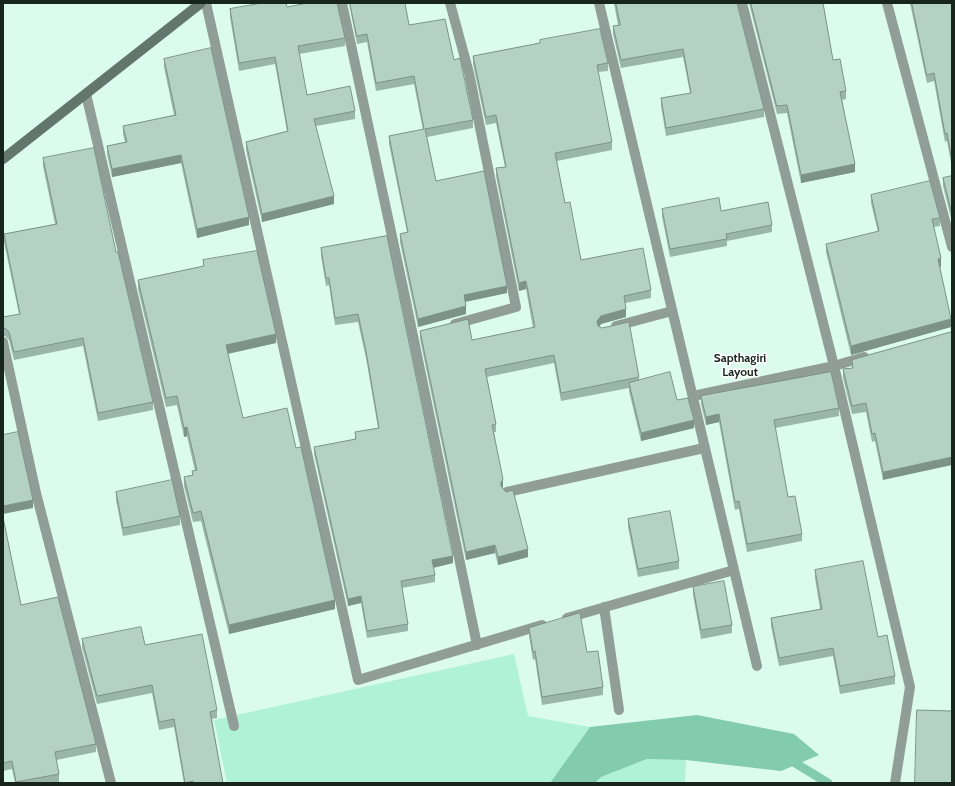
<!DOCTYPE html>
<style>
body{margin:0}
#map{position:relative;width:955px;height:786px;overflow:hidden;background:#dbfced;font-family:Cabin,sans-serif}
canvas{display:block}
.frame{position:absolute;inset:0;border:4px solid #18241e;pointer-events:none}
</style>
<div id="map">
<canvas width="955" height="786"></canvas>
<div class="frame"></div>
</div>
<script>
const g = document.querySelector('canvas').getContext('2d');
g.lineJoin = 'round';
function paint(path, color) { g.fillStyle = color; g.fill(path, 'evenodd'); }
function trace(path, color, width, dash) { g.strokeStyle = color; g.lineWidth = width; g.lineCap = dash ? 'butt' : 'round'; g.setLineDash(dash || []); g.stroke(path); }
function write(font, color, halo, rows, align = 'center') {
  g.font = font + ' Cabin,sans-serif'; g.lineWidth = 3; g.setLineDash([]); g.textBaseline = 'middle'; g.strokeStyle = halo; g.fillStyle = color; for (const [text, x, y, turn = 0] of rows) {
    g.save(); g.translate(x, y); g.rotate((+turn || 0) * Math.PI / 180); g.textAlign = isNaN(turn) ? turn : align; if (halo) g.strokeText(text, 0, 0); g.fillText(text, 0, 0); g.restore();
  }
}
paint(new Path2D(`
 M 514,654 L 528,716 L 590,727 L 550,783 L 227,783 L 214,720 Z
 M 647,759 L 686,760 L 685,783 L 595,783 L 601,777 Z`), '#aff2d5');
paint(new Path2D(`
 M 697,715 L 794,734 L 819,755 L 781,771 L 686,760 L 647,759 L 601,777 L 595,783 L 550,783 L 590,727 Z`), '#82cbad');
trace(new Path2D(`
 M 787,758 L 828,783`), '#82cbad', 9);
trace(new Path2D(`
 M 206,3 L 358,680 L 542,625
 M 342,3 L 405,297 L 477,645
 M 450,3 L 469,73 L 516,307 L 455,324
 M 599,3 L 734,570
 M 742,3 L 834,366 L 910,687 L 895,783
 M 887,3 L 952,247
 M 86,94 L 234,726
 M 616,326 L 672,311
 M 3,342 L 36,493 L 111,783
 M 693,396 L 834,366 L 864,357
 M 507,492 L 704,448
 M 604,607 L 619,710
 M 567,618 L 734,570 L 757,666`), '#919e98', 10);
trace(new Path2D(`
 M 3,159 L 201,3`), '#63766d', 10);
paint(new Path2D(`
 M 349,3 L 405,3 L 409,25 L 454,60 L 473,120 L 473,128 L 427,137 L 436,181 L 507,293 L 465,302 L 466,314 L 418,327 L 400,242 L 400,234 L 407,232 L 389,144 L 389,136 L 423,130 L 414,84 L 376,91 L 367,42 L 357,44 Z
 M 614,3 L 737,3 L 764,109 L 764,117 L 666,136 L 661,106 L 661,98 L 690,93 L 683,57 L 621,68 L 613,34 L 613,26 L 618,25 Z
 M 749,3 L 823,3 L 833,60 L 846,91 L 846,99 L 842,100 L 855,172 L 801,183 L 787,113 L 777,114 Z
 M 910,3 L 952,3 L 952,168 L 947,141 L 945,142 L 934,81 L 927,83 Z
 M 287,7 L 345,38 L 345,46 L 299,54 L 307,95 L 355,111 L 355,119 L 316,126 L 334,204 L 262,222 L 246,150 L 246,142 L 287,131 L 275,64 L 239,71 L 230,17 L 230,9 Z
 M 540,40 L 608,63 L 608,71 L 598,72 L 612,142 L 612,150 L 557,161 L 565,203 L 581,260 L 651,290 L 651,298 L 625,303 L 626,317 L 601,324 L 599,327 L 639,377 L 639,380 L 677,400 L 694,428 L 641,441 L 629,391 L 629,388 L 561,401 L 554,363 L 487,377 L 496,424 L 496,432 L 494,432 L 503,487 L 502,488 L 528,557 L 498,565 L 495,553 L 466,560 L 420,339 L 420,331 L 472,340 L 533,328 L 526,289 L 519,291 L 496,176 L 496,168 L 505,167 L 496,123 L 486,125 L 473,64 L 473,56 L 540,43 Z
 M 164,59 L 249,225 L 197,238 L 181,163 L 112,177 L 107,154 L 107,146 L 125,142 L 123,134 L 123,126 L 174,115 L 164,67 Z
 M 43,158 L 116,252 L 153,402 L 153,410 L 98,421 L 83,346 L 14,360 L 9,340 L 5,336 L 3,336 L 3,317 L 19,314 L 4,242 L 4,234 L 55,224 L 43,166 Z
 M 952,176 L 952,222 L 943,186 L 943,178 Z
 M 871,195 L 940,218 L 940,226 L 933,227 L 941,267 L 940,267 L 951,327 L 851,355 L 826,252 L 826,244 L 878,232 L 871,203 Z
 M 662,209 L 721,211 L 772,225 L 772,232 L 727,241 L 727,246 L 670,257 L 662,216 Z
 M 387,236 L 453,563 L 433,568 L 435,575 L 435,582 L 402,588 L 408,624 L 408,631 L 367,638 L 361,603 L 348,606 L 314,454 L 314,447 L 355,439 L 355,432 L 378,428 L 366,358 L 358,322 L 335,325 L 329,285 L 326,286 L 321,256 L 321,248 Z
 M 203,260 L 276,343 L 228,354 L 243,418 L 296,448 L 335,609 L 229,634 L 201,521 L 193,522 L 184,486 L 184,477 L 192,475 L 192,471 L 195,471 L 187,436 L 184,437 L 177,405 L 166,407 L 138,289 L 138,280 L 203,266 Z
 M 952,332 L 883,480 L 875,441 L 872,442 L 866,412 L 852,414 L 843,378 L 843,369 L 852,368 L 852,360 Z
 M 701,396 L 839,408 L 839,416 L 775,428 L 788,497 L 802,534 L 802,541 L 747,552 L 739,509 L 735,510 L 719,422 L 706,425 L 701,404 Z
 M 116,492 L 180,516 L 180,525 L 123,536 L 116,500 Z
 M 3,517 L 21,605 L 96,744 L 96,752 L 56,760 L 59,774 L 59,782 L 52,783 L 15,783 L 12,769 L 3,771 Z
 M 628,519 L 679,561 L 679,569 L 638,577 L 628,527 Z
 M 815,570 L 878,637 L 895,676 L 895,684 L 840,694 L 833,656 L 779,666 L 771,626 L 771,618 L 820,609 L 815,578 Z
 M 693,587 L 732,625 L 732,633 L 701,639 L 693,595 Z
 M 529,628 L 587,652 L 603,687 L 603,695 L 542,705 L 535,659 L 533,660 L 529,636 Z
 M 82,639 L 145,645 L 217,710 L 217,718 L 212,719 L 223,783 L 226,783 L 184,783 L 174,727 L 159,730 L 152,693 L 97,704 L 82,647 Z`), '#9ab5a9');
paint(new Path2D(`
 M 181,155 L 181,163 L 112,177 L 112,169 Z
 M 855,164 L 855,172 L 801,183 L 801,175 Z
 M 334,196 L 334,204 L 262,222 L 262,214 Z
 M 249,217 L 249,225 L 197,238 L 197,229 Z
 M 941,258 L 941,267 L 938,267 L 938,259 Z
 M 526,281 L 526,289 L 519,291 L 519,283 Z
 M 507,286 L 507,293 L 464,302 L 464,295 Z
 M 466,306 L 466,314 L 418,327 L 418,319 Z
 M 626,309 L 626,317 L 601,324 L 597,329 L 597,321 L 601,316 Z
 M 951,319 L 951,327 L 851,355 L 851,346 Z
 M 276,334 L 276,343 L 226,354 L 226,345 Z
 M 719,414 L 719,422 L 706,425 L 706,417 Z
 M 694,420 L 694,428 L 641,441 L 641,433 Z
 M 187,427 L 187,436 L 184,437 L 184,428 Z
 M 952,457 L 952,465 L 883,480 L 883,472 Z
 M 503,479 L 503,487 L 501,490 L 501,482 Z
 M 33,500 L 33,508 L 3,514 L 3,506 Z
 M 495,545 L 495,553 L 466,560 L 466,552 Z
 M 528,549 L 528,557 L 498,565 L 498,557 Z
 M 453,556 L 453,563 L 432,568 L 432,560 Z
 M 361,596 L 361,603 L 348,606 L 348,599 Z
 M 335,600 L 335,609 L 229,634 L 229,625 Z`), '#7d9389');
const building = new Path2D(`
 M 262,3 L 286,3 L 287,7 L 308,3 L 337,3 L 345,38 L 298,46 L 307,95 L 350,86 L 355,111 L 314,119 L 334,196 L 262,214 L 246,142 L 288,131 L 275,57 L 239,63 L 230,9 Z
 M 350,3 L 405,3 L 409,25 L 445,19 L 454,60 L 460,58 L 473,120 L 425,129 L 436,181 L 484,171 L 507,286 L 464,295 L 466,306 L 418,319 L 400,234 L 408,232 L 389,136 L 424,129 L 414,76 L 376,83 L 367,34 L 357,36 Z
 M 616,3 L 737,3 L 764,109 L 666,128 L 661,98 L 691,93 L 683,49 L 621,60 L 613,26 L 620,25 Z
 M 751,3 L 823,3 L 833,60 L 840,59 L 846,91 L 840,92 L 855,164 L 801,175 L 787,105 L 777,106 Z
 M 912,3 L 952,3 L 952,160 L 947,133 L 945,134 L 934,73 L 927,75 Z
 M 600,29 L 608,63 L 597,65 L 612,142 L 555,153 L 565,203 L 570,202 L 581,260 L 643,248 L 651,290 L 624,296 L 626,309 L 601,316 L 597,321 L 598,326 L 602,328 L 629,322 L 639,377 L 561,393 L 554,355 L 485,369 L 496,424 L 492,425 L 503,479 L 501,482 L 501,486 L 506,492 L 513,490 L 528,549 L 498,557 L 495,545 L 466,552 L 420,331 L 468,319 L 472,340 L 535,327 L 526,281 L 519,283 L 496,168 L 506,167 L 496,115 L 486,117 L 473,56 L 540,43 L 540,40 Z
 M 211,48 L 249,217 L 197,229 L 181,155 L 112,169 L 107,146 L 127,142 L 123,126 L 176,115 L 164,59 Z
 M 94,148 L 116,252 L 118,252 L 153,402 L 98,413 L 83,338 L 14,352 L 9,332 L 5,328 L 3,328 L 3,317 L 20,314 L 4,234 L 57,224 L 43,158 Z
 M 952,176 L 952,214 L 943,178 Z
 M 930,181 L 940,218 L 932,219 L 941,258 L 938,259 L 951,319 L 851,346 L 826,244 L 879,231 L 871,195 Z
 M 719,198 L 721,211 L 768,202 L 772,225 L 726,234 L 727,239 L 670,249 L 662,209 Z
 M 387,236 L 453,556 L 432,560 L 435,575 L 401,581 L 408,624 L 367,631 L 361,596 L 348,599 L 314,447 L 356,439 L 355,432 L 379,428 L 366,351 L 358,314 L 335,318 L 329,278 L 326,278 L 321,248 Z
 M 257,251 L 276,334 L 226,345 L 243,418 L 287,408 L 296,448 L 301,447 L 335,600 L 229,625 L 201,511 L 193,513 L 184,477 L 193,475 L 192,471 L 197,470 L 187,427 L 184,428 L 177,396 L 166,398 L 138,280 L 204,266 L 203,260 Z
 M 952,332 L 952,457 L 883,472 L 875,433 L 872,434 L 866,403 L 852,406 L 843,369 L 853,368 L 852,360 Z
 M 670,372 L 677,400 L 688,398 L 694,420 L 641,433 L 629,383 Z
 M 831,372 L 839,408 L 774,420 L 788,497 L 795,496 L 802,534 L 747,544 L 739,501 L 735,502 L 719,414 L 706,417 L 701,396 Z
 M 18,432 L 33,500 L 3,506 L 3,435 Z
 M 172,480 L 180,516 L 123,528 L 116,492 Z
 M 670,511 L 679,561 L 638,569 L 628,519 Z
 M 3,517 L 21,605 L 58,597 L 96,744 L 55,752 L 59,774 L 16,782 L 12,761 L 3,763 Z
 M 863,561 L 878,637 L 887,635 L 895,676 L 840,686 L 833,648 L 779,658 L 771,618 L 822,609 L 815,570 Z
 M 724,581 L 732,625 L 701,630 L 693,587 Z
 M 580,613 L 587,652 L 598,651 L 603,687 L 542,697 L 535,651 L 533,652 L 529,628 Z
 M 141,627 L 145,645 L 202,634 L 217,710 L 210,712 L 223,783 L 226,782 L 226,783 L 193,783 L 193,781 L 185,783 L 174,719 L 159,722 L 152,685 L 97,696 L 82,639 Z
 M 917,710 L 952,711 L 952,783 L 915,783 Z`);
paint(building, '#b3d2c4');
trace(building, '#7d9389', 1);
write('bold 12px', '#18241e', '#fff', [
 ["Sapthagiri",740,358],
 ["Layout",740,372]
]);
</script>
